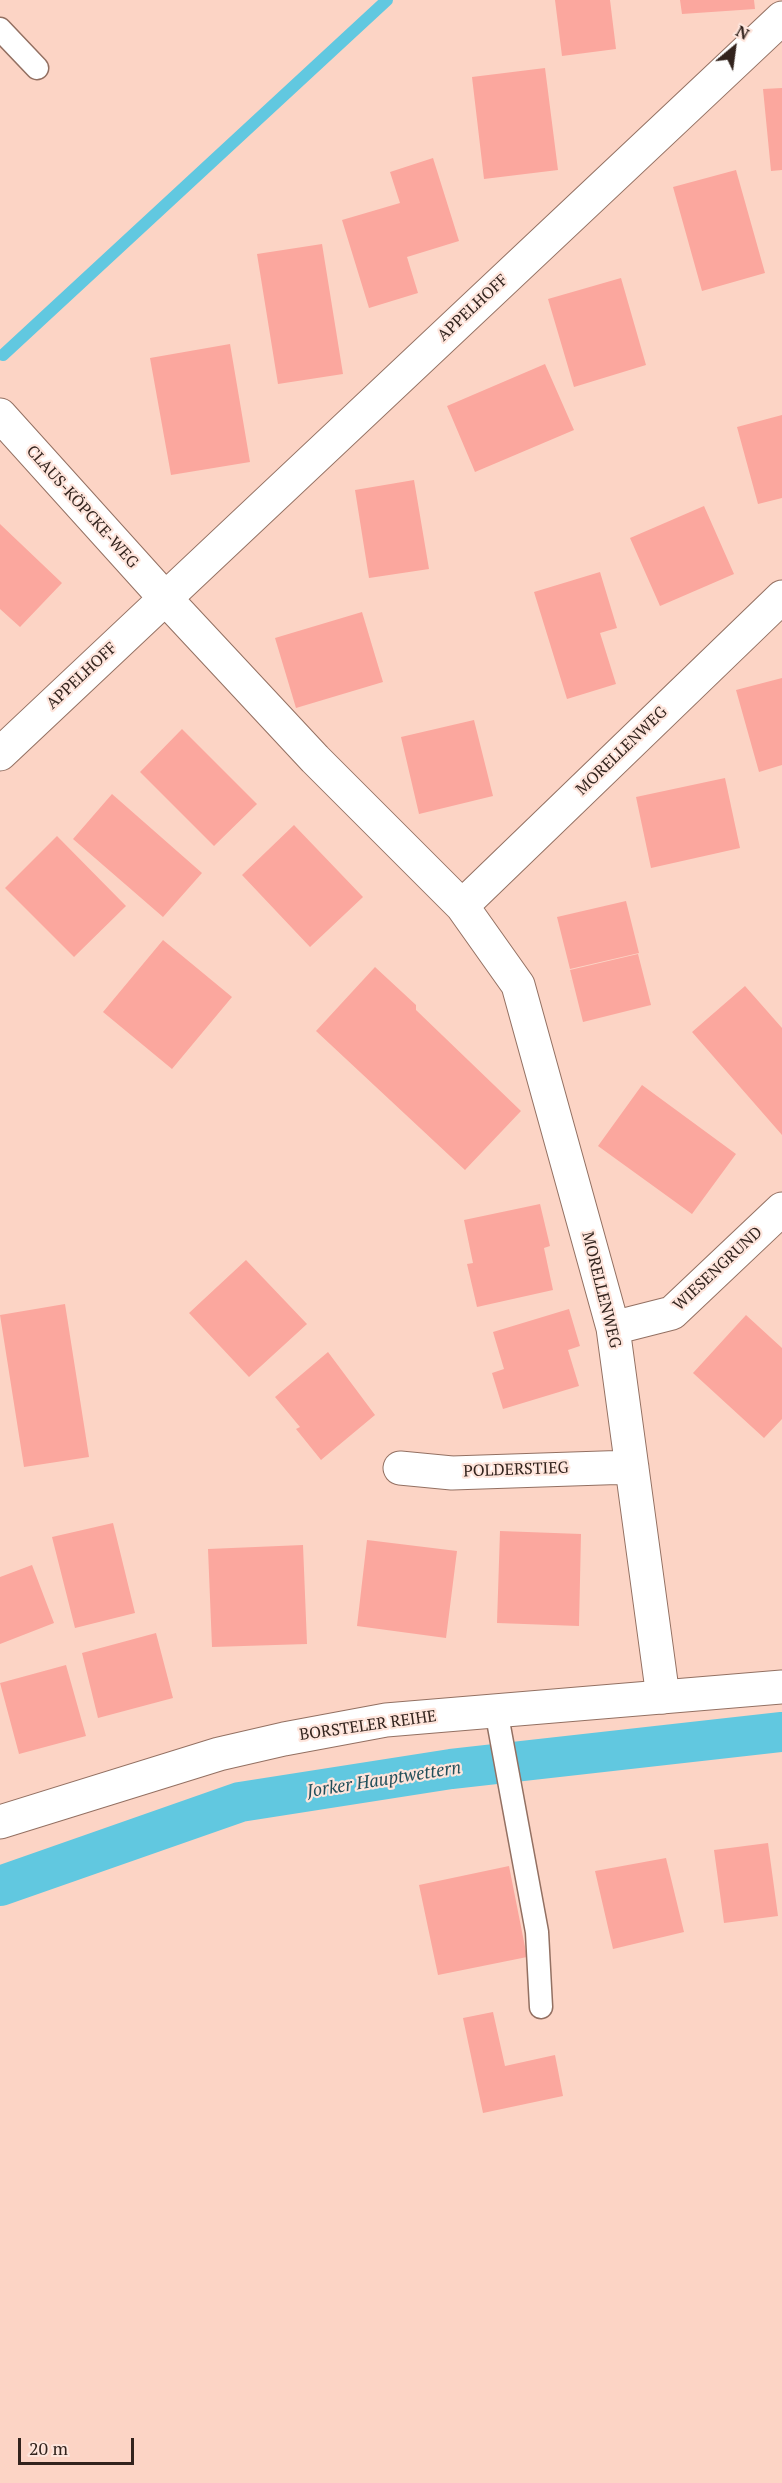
<!DOCTYPE html>
<meta charset="utf-8">
<style>
body{margin:0}
#map{position:relative;width:782px;height:2483px;overflow:hidden;background:#fcd4c5;font-family:"PT Serif",serif}
canvas{display:block}
.north{position:absolute;left:704px;top:18px;width:60px;height:60px;-webkit-text-stroke:4px #fee5dc;paint-order:stroke;rotate:29deg;font-size:16px;font-weight:700;line-height:24px;text-align:center;color:#32231d}
.north::after{content:'';display:block;margin:auto;width:21px;height:27px;background:#32231d;clip-path:polygon(50% 0,100% 100%,50% 72%,0 100%)}
.scale{position:absolute;left:18px;top:2438px;width:116px;height:27px;box-sizing:border-box;border:3px solid #32231d;border-top:0;padding-left:8px;font-size:18px;line-height:21px;white-space:nowrap;color:#32231d;-webkit-text-stroke:4px #fee5dc;paint-order:stroke}
</style>
<div id="map">
<canvas width="782" height="2483"></canvas>
<div class="north">N</div>
<div class="scale">20 m</div>
</div>
<script>
const g = document.querySelector('canvas').getContext('2d');
g.lineJoin = 'round';
function trace(path, color, width, dash) { g.strokeStyle = color; g.lineWidth = width; g.lineCap = dash ? 'butt' : 'round'; g.setLineDash(dash || []); g.stroke(path); }
function paint(path, color) { g.fillStyle = color; g.fill(path, 'evenodd'); }
function write(font, color, halo, rows, align = 'center') {
  g.font = font + ' "PT Serif",serif'; g.lineWidth = 4.5; g.setLineDash([]); g.textBaseline = 'middle'; g.strokeStyle = halo; g.fillStyle = color; for (const [text, x, y, turn = 0] of rows) {
    g.save(); g.translate(x, y); g.rotate((+turn || 0) * Math.PI / 180); g.textAlign = isNaN(turn) ? turn : align; if (halo) g.strokeText(text, 0, 0); g.fillText(text, 0, 0); g.restore();
  }
}
trace(new Path2D(`
 M 3,355 L 387,0`), '#61c8e0', 12);
trace(new Path2D(`
 M 0,1886 L 240,1802 L 451,1769 L 782,1732`), '#61c8e0', 40);
paint(new Path2D(`
 M 555,0 L 610,0 L 616,49 L 562,56 Z
 M 680,0 L 754,0 L 755,9 L 682,14 Z
 M 545,68 L 558,170 L 484,179 L 472,77 Z
 M 782,88 L 782,170 L 771,171 L 763,89 Z
 M 433,158 L 459,241 L 407,257 L 418,293 L 369,308 L 342,220 L 400,203 L 390,172 Z
 M 736,170 L 765,273 L 702,291 L 673,187 Z
 M 322,244 L 343,374 L 278,384 L 257,254 Z
 M 621,278 L 646,365 L 574,387 L 548,299 Z
 M 230,344 L 250,462 L 171,475 L 150,358 Z
 M 545,364 L 574,430 L 475,472 L 447,406 Z
 M 782,415 L 782,498 L 758,504 L 737,427 Z
 M 414,480 L 429,569 L 369,578 L 355,490 Z
 M 704,506 L 734,574 L 660,606 L 630,538 Z
 M 0,524 L 62,583 L 20,627 L 0,609 Z
 M 600,572 L 617,628 L 600,633 L 616,684 L 567,699 L 534,592 Z
 M 362,612 L 383,682 L 296,708 L 275,638 Z
 M 782,678 L 782,765 L 759,772 L 736,690 Z
 M 474,720 L 493,796 L 419,814 L 401,737 Z
 M 182,729 L 257,804 L 214,846 L 140,772 Z
 M 725,778 L 740,848 L 651,868 L 636,797 Z
 M 112,794 L 202,873 L 163,917 L 73,839 Z
 M 294,825 L 363,897 L 310,947 L 242,875 Z
 M 57,836 L 126,906 L 74,957 L 5,888 Z
 M 626,901 L 639,953 L 570,969 L 557,917 Z
 M 163,940 L 232,997 L 172,1069 L 103,1012 Z
 M 638,954 L 651,1005 L 583,1022 L 570,970 Z
 M 375,967 L 416,1005 L 416,1010 L 521,1111 L 465,1170 L 316,1031 Z
 M 745,986 L 782,1028 L 782,1135 L 692,1032 Z
 M 642,1085 L 736,1154 L 692,1214 L 598,1146 Z
 M 540,1204 L 550,1246 L 544,1248 L 553,1290 L 477,1307 L 467,1264 L 473,1263 L 464,1220 Z
 M 246,1260 L 307,1324 L 249,1377 L 189,1313 Z
 M 65,1304 L 89,1457 L 24,1467 L 0,1315 Z
 M 569,1309 L 580,1346 L 568,1350 L 579,1386 L 503,1409 L 492,1373 L 504,1369 L 493,1332 Z
 M 746,1315 L 782,1348 L 782,1419 L 764,1438 L 693,1373 Z
 M 328,1352 L 375,1415 L 321,1460 L 296,1429 L 300,1427 L 275,1397 Z
 M 113,1523 L 135,1613 L 75,1628 L 52,1537 Z
 M 500,1531 L 581,1534 L 579,1626 L 497,1623 Z
 M 367,1540 L 457,1551 L 446,1638 L 357,1626 Z
 M 303,1545 L 307,1644 L 212,1647 L 208,1549 Z
 M 32,1565 L 54,1623 L 0,1644 L 0,1577 Z
 M 156,1633 L 173,1698 L 98,1718 L 82,1653 Z
 M 66,1665 L 86,1736 L 19,1754 L 0,1683 Z
 M 768,1843 L 778,1916 L 724,1923 L 714,1850 Z
 M 666,1858 L 684,1932 L 613,1949 L 595,1871 Z
 M 509,1866 L 527,1957 L 438,1975 L 419,1885 Z
 M 493,2012 L 505,2066 L 555,2055 L 563,2096 L 483,2113 L 463,2018 Z`), '#fba79e');
const service = new Path2D(`
 M 0,29 L 37,68
 M 496,1710 L 537,1932 L 541,2007`);
const minor = new Path2D(`
 M 0,415 L 165,598 L 315,759 L 462,906 L 518,985 L 613,1328 L 663,1697
 M 0,754 L 782,18
 M 462,906 L 782,597
 M 613,1328 L 672,1313 L 782,1209
 M 400,1468 L 452,1473 L 632,1467`);
const tertiary = new Path2D(`
 M 0,1822 L 219,1754 L 284,1739 L 386,1720 L 782,1687`);
trace(service, '#937062', 25);
trace(minor, '#937062', 35);
trace(tertiary, '#937062', 35);
trace(service, '#fff', 22);
trace(minor, '#fff', 33);
trace(tertiary, '#fff', 33);
write('16px', '#32231d', '#fee5dc', [
 ["APPELHOFF",473,308,-43],
 ["CLAUS-KÖPCKE-WEG",82,507,48],
 ["APPELHOFF",82,676,-43],
 ["MORELLENWEG",622,751,-44],
 ["WIESENGRUND",718,1269,-43],
 ["MORELLENWEG",601,1290,76],
 ["POLDERSTIEG",516,1470,-2],
 ["BORSTELER REIHE",368,1726,-8]
]);
write('italic 18px', '#224f5a', '#fee5dc', [
 ["Jorker Hauptwettern",384,1780,-9]
]);
</script>
